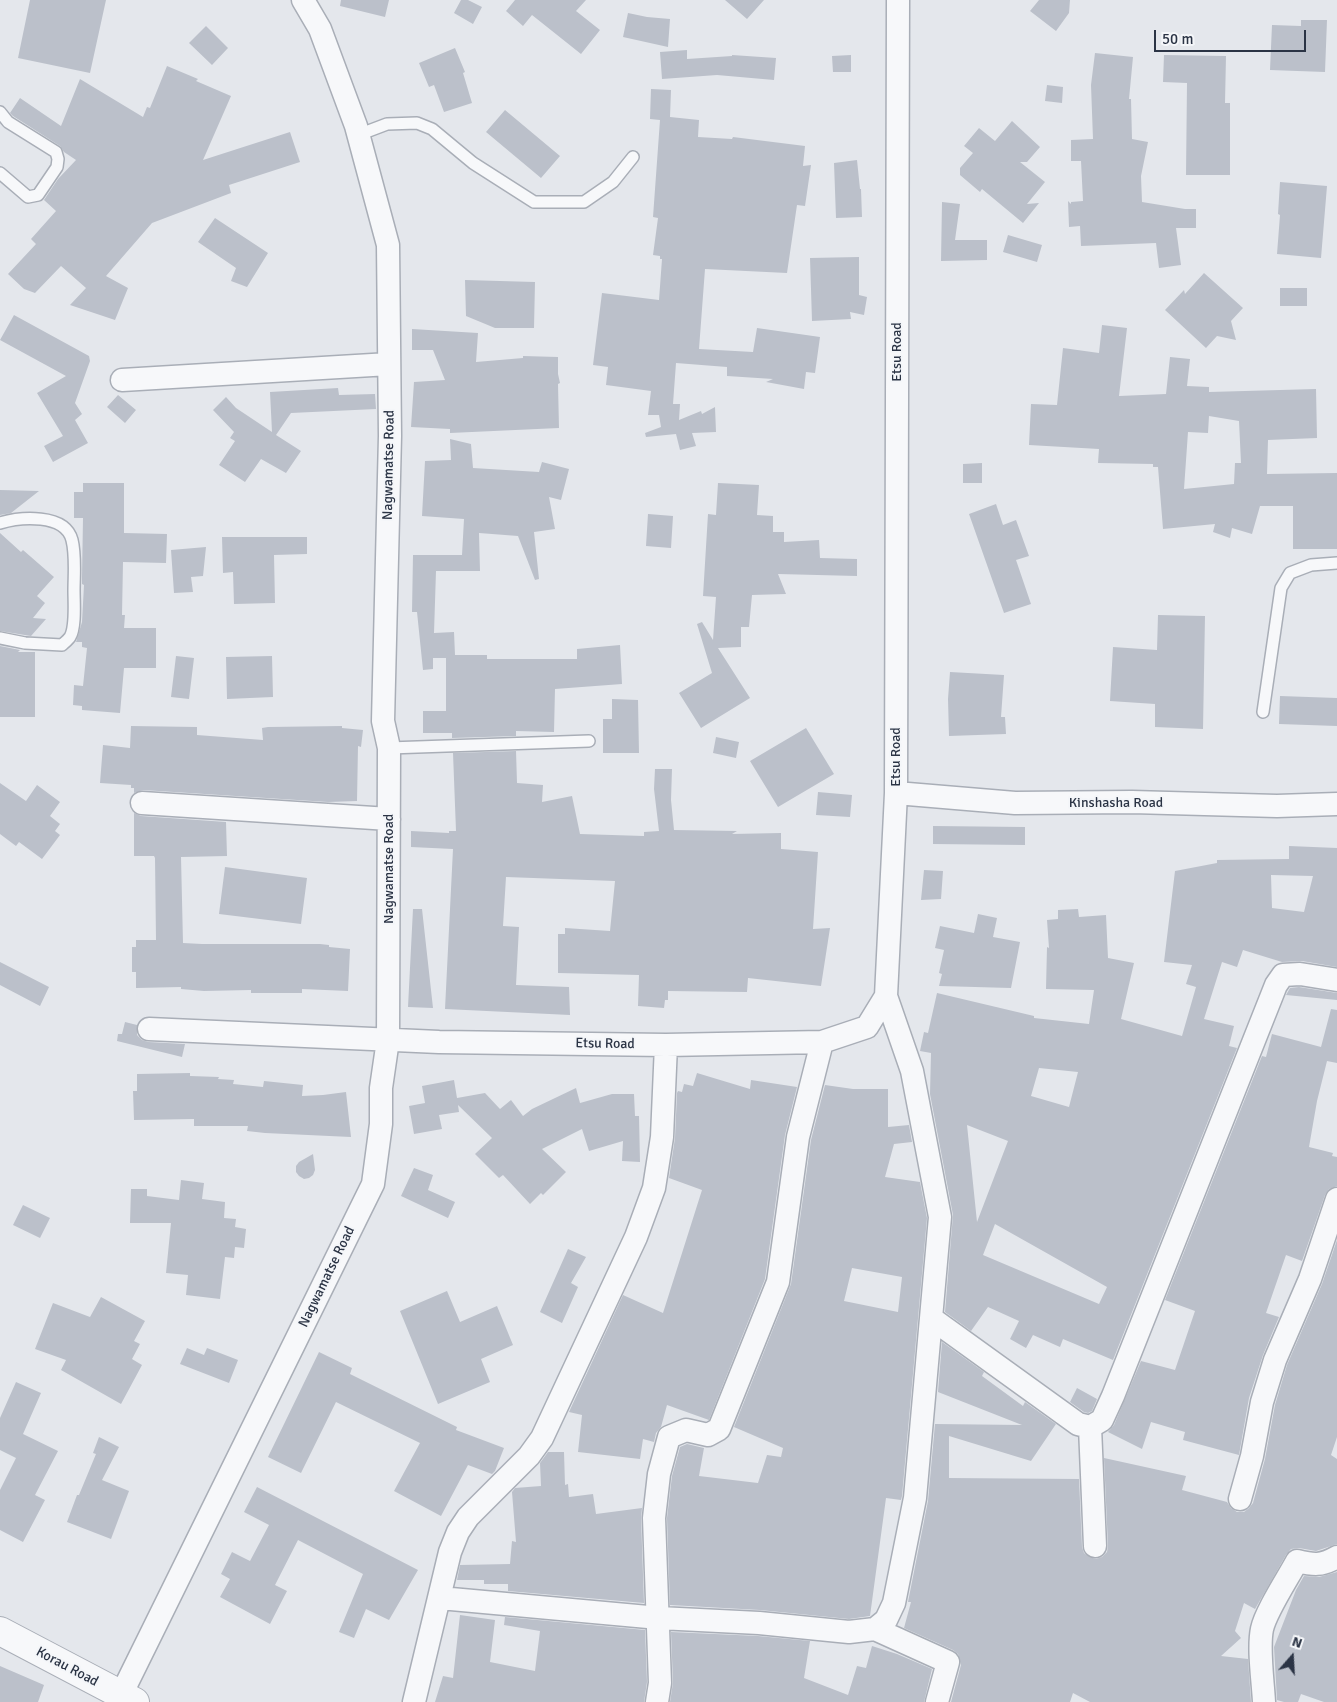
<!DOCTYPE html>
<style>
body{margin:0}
#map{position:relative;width:1337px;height:1702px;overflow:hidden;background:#e4e7ec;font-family:Signika,sans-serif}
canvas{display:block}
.north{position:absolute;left:1267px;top:1632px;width:50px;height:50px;-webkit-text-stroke:4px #f4f6f9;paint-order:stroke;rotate:19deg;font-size:14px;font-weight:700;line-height:20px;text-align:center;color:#2b3445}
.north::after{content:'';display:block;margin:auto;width:18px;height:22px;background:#2b3445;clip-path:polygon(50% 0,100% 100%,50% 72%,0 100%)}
.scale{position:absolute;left:1154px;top:30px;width:152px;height:22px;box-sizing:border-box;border:2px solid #2b3445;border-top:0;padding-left:6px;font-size:15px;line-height:18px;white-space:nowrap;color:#2b3445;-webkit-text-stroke:4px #f4f6f9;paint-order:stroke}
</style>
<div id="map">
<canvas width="1337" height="1702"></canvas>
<div class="north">N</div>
<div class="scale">50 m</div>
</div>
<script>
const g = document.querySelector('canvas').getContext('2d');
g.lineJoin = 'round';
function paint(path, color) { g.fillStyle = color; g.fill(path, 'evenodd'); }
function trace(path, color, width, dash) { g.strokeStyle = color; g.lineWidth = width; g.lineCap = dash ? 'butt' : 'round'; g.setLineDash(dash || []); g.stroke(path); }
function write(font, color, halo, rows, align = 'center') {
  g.font = font + ' Signika,sans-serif'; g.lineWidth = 4; g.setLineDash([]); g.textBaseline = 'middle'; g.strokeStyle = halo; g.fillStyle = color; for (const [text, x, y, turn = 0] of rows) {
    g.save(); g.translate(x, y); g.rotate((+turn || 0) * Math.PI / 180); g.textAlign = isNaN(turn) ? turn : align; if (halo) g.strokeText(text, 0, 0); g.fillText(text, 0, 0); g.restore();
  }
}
paint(new Path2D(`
 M 30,0 L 106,0 L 90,73 L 18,58 Z
 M 341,0 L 389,0 L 385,17 L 340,6 Z
 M 461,0 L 468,0 L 482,7 L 473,24 L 454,13 Z
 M 515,0 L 586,0 L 576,11 L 600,30 L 581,54 L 532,15 L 523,26 L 506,11 Z
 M 725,0 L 764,0 L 747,19 Z
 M 1039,0 L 1070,0 L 1069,13 L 1056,31 L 1030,11 Z
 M 628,13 L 647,17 L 670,19 L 668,47 L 623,37 Z
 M 1301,20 L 1327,20 L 1325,72 L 1270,70 L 1272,25 L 1301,26 Z
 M 206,26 L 228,48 L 212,65 L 189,43 Z
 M 455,48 L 465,72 L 463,73 L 472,103 L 444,112 L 434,85 L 429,87 L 419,63 Z
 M 687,50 L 687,59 L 732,56 L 732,55 L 776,58 L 774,80 L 717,75 L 662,79 L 660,52 Z
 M 1095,53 L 1133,57 L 1129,99 L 1131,99 L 1132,139 L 1148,142 L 1141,176 L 1142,202 L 1185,209 L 1196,209 L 1196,228 L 1176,228 L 1181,265 L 1159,268 L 1156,243 L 1081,246 L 1080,226 L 1069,227 L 1068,201 L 1071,204 L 1071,202 L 1083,201 L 1081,161 L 1071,161 L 1071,140 L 1093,139 L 1091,85 Z
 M 851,55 L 851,72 L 833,72 L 832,56 Z
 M 1164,55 L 1226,56 L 1225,103 L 1230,103 L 1230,175 L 1186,175 L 1187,83 L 1163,82 Z
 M 167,66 L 198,79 L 196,81 L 231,96 L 203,160 L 290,132 L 300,162 L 229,185 L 231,193 L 152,223 L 106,276 L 128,288 L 115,320 L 70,305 L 86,288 L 61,266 L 35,293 L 24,289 L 8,274 L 36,244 L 31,239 L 56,211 L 44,200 L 58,179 L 76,160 L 64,152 L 60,146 L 13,116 L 10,113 L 20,98 L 61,126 L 80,79 L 143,117 L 147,107 L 150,108 Z
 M 1047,85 L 1063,87 L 1062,103 L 1045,101 Z
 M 651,89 L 671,90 L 670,117 L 699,120 L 698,137 L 732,139 L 733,137 L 805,146 L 803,166 L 811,165 L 805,206 L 797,205 L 787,273 L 705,269 L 699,349 L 753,352 L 757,328 L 820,337 L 815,373 L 806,372 L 804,389 L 766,382 L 773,379 L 727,376 L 727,367 L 676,363 L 673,404 L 680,404 L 679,420 L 701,411 L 702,414 L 715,407 L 716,432 L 692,433 L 696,446 L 680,450 L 676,434 L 646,437 L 645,433 L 661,427 L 659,415 L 648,415 L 651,391 L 606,385 L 608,367 L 593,365 L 602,293 L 659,300 L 662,259 L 660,259 L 660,256 L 653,255 L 658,218 L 653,217 L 660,120 L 650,119 Z
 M 505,110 L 560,156 L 541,178 L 486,132 Z
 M 1012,121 L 1040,147 L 1027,162 L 1020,162 L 1045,182 L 1027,204 L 1039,203 L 1023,223 L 982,189 L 980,192 L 960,175 L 960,168 L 973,153 L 964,146 L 979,128 L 995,141 Z
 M 857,160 L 860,189 L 861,189 L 862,217 L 836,218 L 834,163 Z
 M 1280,182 L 1327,186 L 1321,258 L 1277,254 L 1280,215 L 1278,214 Z
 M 942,202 L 960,204 L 955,240 L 987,240 L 987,260 L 941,261 Z
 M 215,218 L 268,253 L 247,287 L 231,281 L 236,268 L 198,242 Z
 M 1008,235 L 1042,245 L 1037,262 L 1003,252 Z
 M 859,257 L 859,295 L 867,297 L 864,315 L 850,312 L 851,319 L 812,321 L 810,258 Z
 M 1204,273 L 1243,308 L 1231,321 L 1236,340 L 1217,336 L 1206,348 L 1165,310 L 1184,290 L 1185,294 Z
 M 465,280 L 535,282 L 534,328 L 495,328 L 466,316 Z
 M 1280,288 L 1307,288 L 1307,306 L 1280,306 Z
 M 14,315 L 89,356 L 90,361 L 75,403 L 82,414 L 75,420 L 88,443 L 53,462 L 44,446 L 63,436 L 37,393 L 66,376 L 0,340 Z
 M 1102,325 L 1127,328 L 1119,396 L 1166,394 L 1170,357 L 1190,359 L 1187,386 L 1209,387 L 1209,392 L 1316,389 L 1317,438 L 1268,440 L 1267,474 L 1337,473 L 1337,549 L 1293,549 L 1293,506 L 1260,506 L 1252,534 L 1232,528 L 1230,538 L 1213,532 L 1215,524 L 1163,529 L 1158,467 L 1153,467 L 1153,464 L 1098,463 L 1099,449 L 1029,445 L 1031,404 L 1057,405 L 1063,348 L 1099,353 ZM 1209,416 L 1239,421 L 1241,463 L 1235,463 L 1234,484 L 1184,489 L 1188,432 L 1208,433 Z
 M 412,329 L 478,333 L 476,362 L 523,358 L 523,356 L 558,357 L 558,374 L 560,383 L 558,384 L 559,428 L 450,433 L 450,429 L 411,427 L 414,382 L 445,380 L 433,350 L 412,350 Z
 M 338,388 L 339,395 L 375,394 L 376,409 L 291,413 L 276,435 L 301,451 L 286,473 L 261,459 L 245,482 L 219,465 L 235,441 L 230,438 L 234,432 L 213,410 L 226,397 L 236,408 L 272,432 L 270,392 Z
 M 118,395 L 136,410 L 125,423 L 107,407 Z
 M 450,439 L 471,444 L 473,468 L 539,472 L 542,462 L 569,469 L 561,500 L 549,497 L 555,529 L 534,532 L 539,579 L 535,580 L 518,536 L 479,533 L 480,571 L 436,571 L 434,633 L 454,632 L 455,655 L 487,655 L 487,659 L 577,659 L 577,649 L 620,645 L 622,684 L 555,689 L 554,732 L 516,731 L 516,736 L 452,738 L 452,733 L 423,733 L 423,711 L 446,711 L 446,658 L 433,658 L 433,669 L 423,670 L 417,612 L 412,612 L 413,555 L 462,555 L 464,519 L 422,516 L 425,461 L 451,460 Z
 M 982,463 L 982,483 L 963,483 L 963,464 Z
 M 83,483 L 124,483 L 124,533 L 167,534 L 166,563 L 123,562 L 122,615 L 125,615 L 124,628 L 156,628 L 156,668 L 124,668 L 120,713 L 82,710 L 82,706 L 73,705 L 74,685 L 83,686 L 87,648 L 82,647 L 82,642 L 76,642 L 82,622 L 84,585 L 82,584 L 82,577 L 83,518 L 74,518 L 74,492 L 83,492 Z
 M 718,483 L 759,485 L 757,515 L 773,516 L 773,532 L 784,532 L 784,542 L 819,540 L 820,558 L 857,559 L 857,576 L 778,574 L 786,594 L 752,595 L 749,627 L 741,627 L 741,647 L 718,648 L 750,698 L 701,728 L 679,693 L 712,673 L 697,624 L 702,622 L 713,640 L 716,597 L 703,596 L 708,514 L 716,515 Z
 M 0,490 L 39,491 L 11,513 L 0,515 Z
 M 996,504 L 1003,525 L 1016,520 L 1029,556 L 1016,560 L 1031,604 L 1004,613 L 969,514 Z
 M 648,514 L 673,516 L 671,548 L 646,546 Z
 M 0,533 L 21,552 L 23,550 L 54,577 L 37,596 L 45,603 L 33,618 L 46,619 L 31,636 L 0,631 Z
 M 222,537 L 307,537 L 307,554 L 274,555 L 275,603 L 234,604 L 233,572 L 223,573 Z
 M 206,547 L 203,576 L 191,577 L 193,592 L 174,593 L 171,550 Z
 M 1158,615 L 1205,616 L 1203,729 L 1155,727 L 1155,704 L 1110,701 L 1113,647 L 1157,650 Z
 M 0,646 L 20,650 L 18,652 L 35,652 L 35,717 L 0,717 Z
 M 176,656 L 194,658 L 189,699 L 171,697 Z
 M 272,656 L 273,697 L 227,699 L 226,657 Z
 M 950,672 L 1004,675 L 1001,717 L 1005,717 L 1006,734 L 949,736 L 948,699 Z
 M 1280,696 L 1337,698 L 1337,726 L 1279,724 Z
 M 612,699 L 638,700 L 639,753 L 603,753 L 603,719 L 612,719 Z
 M 131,726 L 197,727 L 197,735 L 263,740 L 262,728 L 268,727 L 342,726 L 342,728 L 363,730 L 361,747 L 358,746 L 357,801 L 328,802 L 143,790 L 134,793 L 134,788 L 131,788 L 131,785 L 100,783 L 103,745 L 130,748 Z
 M 806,728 L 834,774 L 778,807 L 750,761 Z
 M 716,737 L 739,742 L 736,758 L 713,753 Z
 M 516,751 L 517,783 L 543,785 L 542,802 L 572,796 L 580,834 L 644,836 L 644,832 L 659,831 L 654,789 L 655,769 L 672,769 L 671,800 L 674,830 L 737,831 L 732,834 L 781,833 L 781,849 L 818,852 L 813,929 L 830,928 L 821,986 L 748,978 L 747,992 L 668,991 L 668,1000 L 665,1000 L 664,1008 L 638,1006 L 639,975 L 558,973 L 558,934 L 565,934 L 565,928 L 610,931 L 615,881 L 506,877 L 503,926 L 519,927 L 516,985 L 569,987 L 570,1015 L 445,1009 L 453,849 L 411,847 L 411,831 L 449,833 L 449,831 L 456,831 L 453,753 Z
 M 0,783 L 26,801 L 37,785 L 60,802 L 50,816 L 60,824 L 55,831 L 60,835 L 42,859 L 19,842 L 16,846 L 0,834 Z
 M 818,792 L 852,795 L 850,817 L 816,815 Z
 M 134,813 L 141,816 L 226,822 L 227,856 L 181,857 L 183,943 L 202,944 L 320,944 L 329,945 L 329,947 L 350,949 L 348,991 L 302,989 L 302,993 L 251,993 L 251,990 L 204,991 L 181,989 L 181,987 L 136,988 L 136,972 L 132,972 L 132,947 L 136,947 L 136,940 L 156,940 L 155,858 L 154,856 L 134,856 Z
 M 933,826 L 1025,827 L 1025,845 L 933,844 Z
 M 1289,846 L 1337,848 L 1337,967 L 1302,961 L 1282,962 L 1243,950 L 1237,967 L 1222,962 L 1204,1019 L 1234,1026 L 1229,1046 L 1237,1048 L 1113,1360 L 1063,1339 L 1060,1347 L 1033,1335 L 1026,1348 L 1010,1339 L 1019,1321 L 988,1307 L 971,1331 L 945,1312 L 953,1215 L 930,1094 L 931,1053 L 920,1051 L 924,1032 L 928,1033 L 937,993 L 1034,1016 L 1034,1018 L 1089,1024 L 1094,990 L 1046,989 L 1047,947 L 1049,948 L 1047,920 L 1058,919 L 1058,910 L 1078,909 L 1079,917 L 1106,915 L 1108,958 L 1134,963 L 1121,1019 L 1182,1036 L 1196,987 L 1186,984 L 1192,965 L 1164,962 L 1175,871 L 1217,863 L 1217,860 L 1289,859 ZM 1271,875 L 1313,876 L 1304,912 L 1272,908 ZM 1039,1068 L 1078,1072 L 1069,1107 L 1031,1096 ZM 967,1125 L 1008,1141 L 977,1222 ZM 995,1224 L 1107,1287 L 1099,1304 L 983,1255 Z
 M 225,867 L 307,878 L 301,924 L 219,914 Z
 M 924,870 L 943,871 L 941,899 L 921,900 Z
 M 413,909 L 422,909 L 433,1008 L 408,1007 Z
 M 978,914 L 997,918 L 993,937 L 1020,942 L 1011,988 L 939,986 L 942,974 L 939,973 L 944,950 L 935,948 L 940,926 L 974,933 Z
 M 0,962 L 49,987 L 40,1006 L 0,985 Z
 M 1299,987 L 1337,993 L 1337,1000 L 1286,995 L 1290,988 Z
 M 1331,1009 L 1337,1010 L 1337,1063 L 1327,1061 L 1317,1101 L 1309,1147 L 1333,1153 L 1332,1156 L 1337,1157 L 1337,1186 L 1329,1189 L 1325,1195 L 1302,1261 L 1286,1255 L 1266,1313 L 1279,1317 L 1263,1355 L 1249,1398 L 1239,1455 L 1183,1440 L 1185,1432 L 1151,1422 L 1142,1449 L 1108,1432 L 1114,1425 L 1141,1361 L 1175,1370 L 1195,1311 L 1165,1300 L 1262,1056 L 1266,1057 L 1272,1034 L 1321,1047 Z
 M 125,1022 L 137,1025 L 137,1035 L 142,1040 L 148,1042 L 185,1044 L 182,1057 L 117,1041 L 118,1034 L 122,1034 Z
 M 190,1073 L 190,1076 L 219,1077 L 218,1079 L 234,1080 L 233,1084 L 263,1087 L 264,1081 L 303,1085 L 302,1096 L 323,1095 L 346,1092 L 351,1137 L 265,1133 L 247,1131 L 248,1126 L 194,1126 L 194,1119 L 134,1120 L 133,1091 L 137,1091 L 137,1074 Z
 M 697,1073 L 750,1089 L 751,1080 L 797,1087 L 785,1135 L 765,1279 L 709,1420 L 667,1405 L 661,1427 L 656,1433 L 654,1442 L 643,1439 L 640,1459 L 578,1452 L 582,1415 L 569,1412 L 623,1295 L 663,1313 L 702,1190 L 669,1178 L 675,1138 L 677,1093 L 678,1091 L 682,1092 L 684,1084 L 693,1086 Z
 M 454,1080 L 457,1098 L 485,1093 L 500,1109 L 511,1100 L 523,1116 L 532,1109 L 576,1088 L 580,1103 L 612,1094 L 634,1094 L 635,1116 L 639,1116 L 640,1162 L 622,1161 L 623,1141 L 589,1151 L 582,1129 L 542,1149 L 566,1172 L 543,1195 L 541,1193 L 530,1204 L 503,1175 L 499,1178 L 475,1154 L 492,1138 L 458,1105 L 459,1112 L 439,1115 L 442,1129 L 414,1134 L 409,1106 L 425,1103 L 422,1086 Z
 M 825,1085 L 853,1089 L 888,1089 L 888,1127 L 909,1125 L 912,1142 L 894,1144 L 885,1177 L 920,1182 L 927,1218 L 902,1496 L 901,1500 L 886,1498 L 870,1616 L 849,1619 L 760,1610 L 670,1605 L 667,1518 L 672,1476 L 680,1447 L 687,1444 L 704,1448 L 699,1476 L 758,1483 L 767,1455 L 781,1457 L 783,1448 L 734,1427 L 791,1284 L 811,1140 ZM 852,1268 L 902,1277 L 898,1312 L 844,1301 Z
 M 313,1154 L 315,1170 L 313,1175 L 309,1178 L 304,1179 L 299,1176 L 296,1172 L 296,1166 L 299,1162 Z
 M 414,1168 L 433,1175 L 428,1190 L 455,1202 L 448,1218 L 401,1196 Z
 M 181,1180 L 204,1183 L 202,1199 L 225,1202 L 224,1218 L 236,1219 L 235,1227 L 246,1229 L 244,1248 L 235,1247 L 234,1258 L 225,1257 L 220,1299 L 186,1295 L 188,1275 L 166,1273 L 171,1223 L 130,1223 L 131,1189 L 147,1189 L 147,1196 L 179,1200 Z
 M 23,1205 L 50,1218 L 40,1238 L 13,1225 Z
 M 1337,1240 L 1337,1437 L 1331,1455 L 1337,1459 L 1337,1544 L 1316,1551 L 1299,1548 L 1291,1549 L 1286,1555 L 1255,1609 L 1244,1603 L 1235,1631 L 1241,1638 L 1221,1656 L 1248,1659 L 1251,1702 L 1090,1702 L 1073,1693 L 1070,1702 L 951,1702 L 961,1665 L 958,1654 L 953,1650 L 904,1628 L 911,1602 L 908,1602 L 928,1501 L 935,1424 L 1022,1425 L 938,1392 L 942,1342 L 984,1372 L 982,1376 L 1023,1406 L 1025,1402 L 1056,1424 L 1031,1461 L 949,1436 L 949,1478 L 1079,1479 L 1082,1547 L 1084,1553 L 1089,1557 L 1096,1559 L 1102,1557 L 1107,1552 L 1108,1546 L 1104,1458 L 1186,1476 L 1182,1490 L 1227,1502 L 1231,1508 L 1237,1512 L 1244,1512 L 1249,1508 L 1253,1503 L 1265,1459 L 1275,1405 L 1287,1365 L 1322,1284 Z
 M 568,1249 L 586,1257 L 571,1283 L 578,1287 L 562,1323 L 540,1312 Z
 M 447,1291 L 460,1322 L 497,1306 L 513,1345 L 481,1359 L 490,1382 L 438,1404 L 400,1311 Z
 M 101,1297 L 145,1321 L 134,1341 L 140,1344 L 132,1359 L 142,1365 L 121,1404 L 61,1370 L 66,1360 L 35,1349 L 53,1303 L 90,1317 Z
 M 187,1348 L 204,1355 L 207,1348 L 238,1360 L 229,1383 L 180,1364 Z
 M 319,1352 L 352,1368 L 350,1374 L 457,1427 L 456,1430 L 504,1448 L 495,1471 L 492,1474 L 468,1465 L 441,1516 L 394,1491 L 420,1443 L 336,1402 L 301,1473 L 268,1457 Z
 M 16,1382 L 41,1393 L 23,1434 L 58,1451 L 35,1495 L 45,1500 L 23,1542 L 0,1530 L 0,1490 L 16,1458 L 0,1450 L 0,1418 Z
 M 1077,1388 L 1097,1399 L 1092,1411 L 1088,1413 L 1084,1412 L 1070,1402 Z
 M 99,1437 L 119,1447 L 102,1480 L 129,1491 L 111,1539 L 67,1522 L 77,1495 L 79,1495 L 96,1454 L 93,1453 Z
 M 548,1452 L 564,1452 L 565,1485 L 568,1484 L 569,1497 L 593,1494 L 596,1514 L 642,1508 L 641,1518 L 644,1603 L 508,1591 L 508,1584 L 484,1584 L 484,1580 L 457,1580 L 460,1565 L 510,1564 L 512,1541 L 516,1542 L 512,1492 L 515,1488 L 541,1486 L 540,1463 Z
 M 257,1487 L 418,1570 L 389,1620 L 366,1609 L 354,1638 L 339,1632 L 363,1574 L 298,1540 L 275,1585 L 287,1591 L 270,1624 L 220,1597 L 230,1579 L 221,1574 L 232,1552 L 250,1561 L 269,1525 L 244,1512 Z
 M 1337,1572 L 1337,1702 L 1324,1702 L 1301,1694 L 1298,1702 L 1284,1702 L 1277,1700 L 1274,1647 L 1296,1590 L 1304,1576 L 1319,1577 Z
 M 460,1615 L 495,1620 L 490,1662 L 535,1671 L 540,1631 L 504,1625 L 505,1617 L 645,1630 L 647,1682 L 644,1702 L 435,1702 L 443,1676 L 453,1678 Z
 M 671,1632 L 758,1636 L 810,1641 L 804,1678 L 848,1695 L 857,1666 L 866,1668 L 872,1646 L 897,1654 L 932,1669 L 924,1702 L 670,1702 L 673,1683 Z
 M 0,1666 L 44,1685 L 38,1702 L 0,1702 Z`), '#bbc0ca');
const service = new Path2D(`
 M 0,112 L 8,122 L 56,152 L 58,159 L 57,167 L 38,195 L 28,197 L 0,173
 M 358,135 L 387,124 L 417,123 L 432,129 L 473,163 L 534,202 L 584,202 L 613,182 L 633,157
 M 0,523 C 20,517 65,513 72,540 C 76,556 74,575 74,591 C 74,602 76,627 70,637 C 68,640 64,643 62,645 L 25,643 L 0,638
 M 1263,712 L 1281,588 L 1290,573 L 1311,565 L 1337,563
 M 389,748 L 589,741`);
const minor = new Path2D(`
 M 122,380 L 389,364
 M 896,793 L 1015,803 L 1132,802 L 1277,806 L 1337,804
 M 142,803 L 389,819
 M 149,1029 L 439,1042 L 666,1045 L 822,1042 L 867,1027 L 886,996 L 896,793 L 898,0
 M 931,1318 L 1078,1424 L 1090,1427 L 1102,1420 L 1113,1396 L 1276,985 L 1283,975 L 1300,974 L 1337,980
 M 1090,1427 L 1095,1546
 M 1240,1499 L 1252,1456 L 1262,1402 L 1275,1360 L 1310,1279 L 1337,1199
 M 440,1598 L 659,1618 L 759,1623 L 849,1632 L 875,1629 L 886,1620 L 894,1603 L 915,1498 L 940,1217 L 912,1071 L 886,996
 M 875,1629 L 948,1662 L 937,1702
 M 121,1695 L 373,1184 L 381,1124 L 381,1088 L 388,1040 L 389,748 L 383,721 L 390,436 L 388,245 L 356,126 L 320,29 L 303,0
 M 414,1702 L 450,1552 L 458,1532 L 468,1517 L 529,1456 L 542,1438 L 636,1237 L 654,1188 L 662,1137 L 666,1045
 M 657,1702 L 660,1683 L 654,1518 L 659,1474 L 669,1437 L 686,1430 L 708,1435 L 719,1429 L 778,1282 L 798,1137 L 822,1042
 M 1264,1702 C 1263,1682 1258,1648 1262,1629 C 1266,1611 1288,1578 1297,1561 C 1314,1565 1321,1566 1337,1557`);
const tertiary = new Path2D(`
 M 0,1631 L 135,1702`);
trace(service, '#a9aeb7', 14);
trace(minor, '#a9aeb7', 25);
trace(tertiary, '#a9aeb7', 30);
trace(service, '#f7f8fa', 11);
trace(minor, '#f7f8fa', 22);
trace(tertiary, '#f7f8fa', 28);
write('14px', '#2b3445', '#f4f6f9', [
 ["Etsu Road",897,352,-90],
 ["Nagwamatse Road",389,465,-89],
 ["Etsu Road",896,757,-90],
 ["Kinshasha Road",1116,803],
 ["Nagwamatse Road",389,869,-90],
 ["Etsu Road",605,1044,1],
 ["Nagwamatse Road",327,1277,-64],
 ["Korau Road",67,1667,28]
]);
</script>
